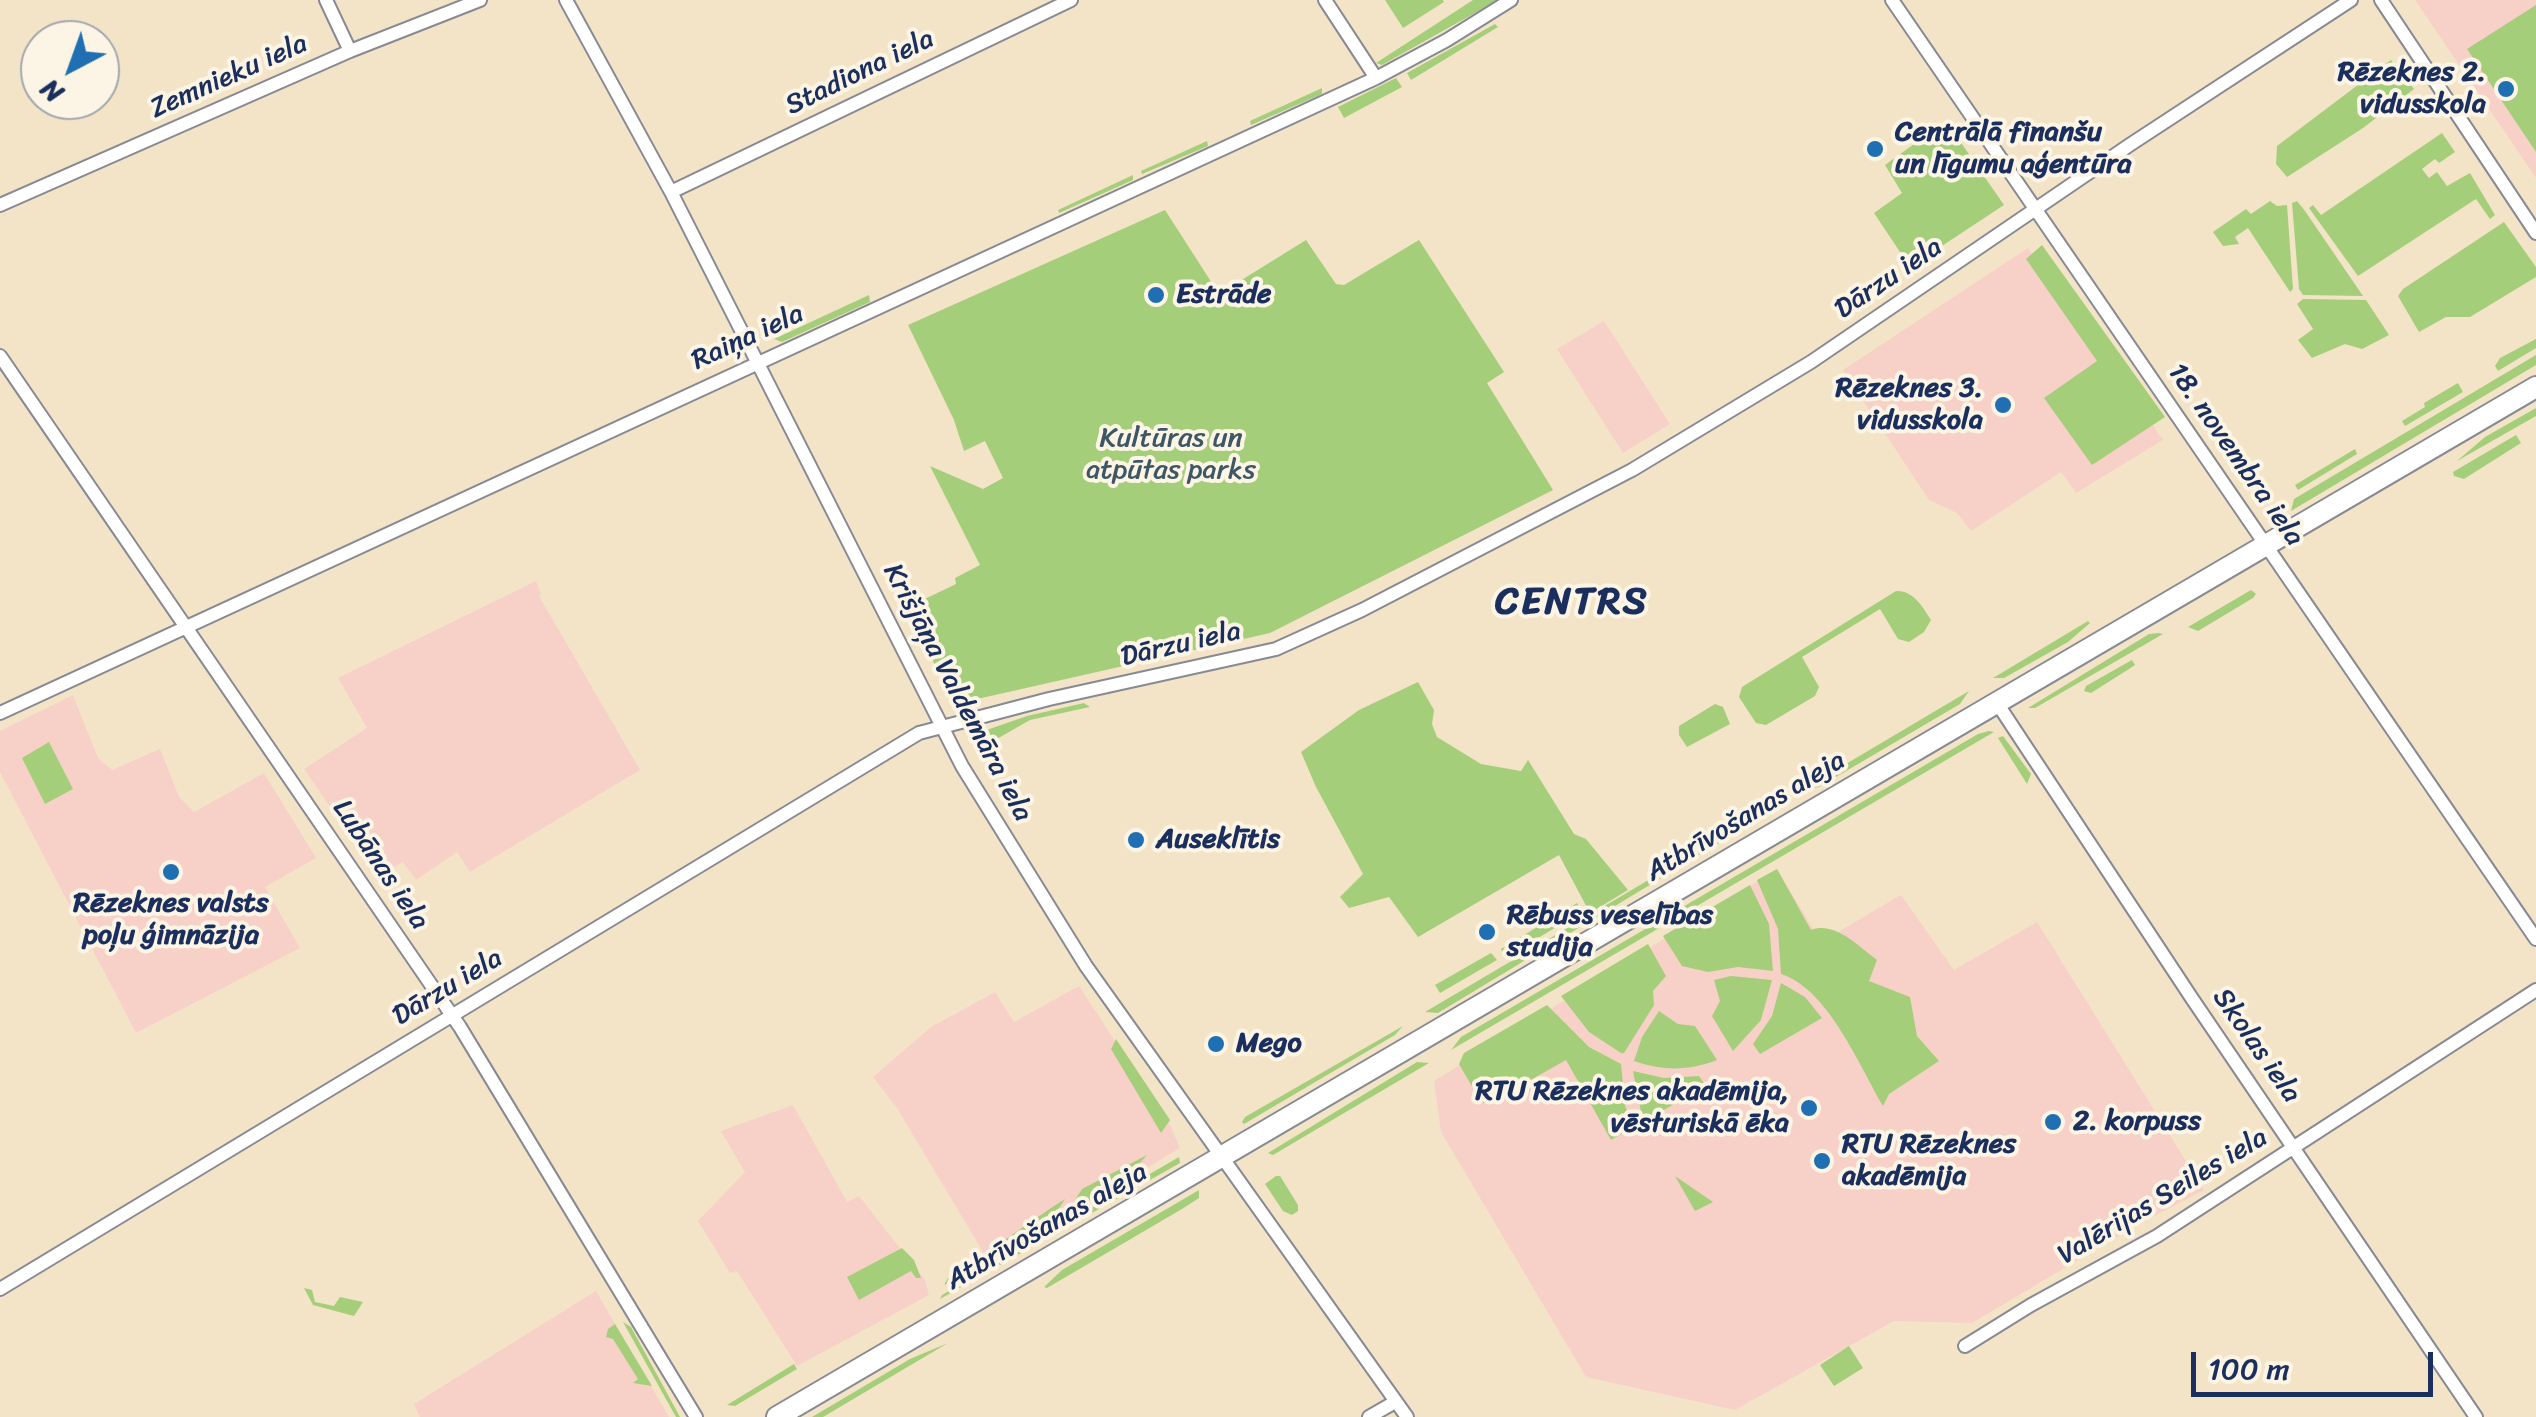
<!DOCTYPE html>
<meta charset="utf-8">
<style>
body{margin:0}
#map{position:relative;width:2536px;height:1417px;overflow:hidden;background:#f3e4c8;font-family:Sriracha,sans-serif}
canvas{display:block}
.north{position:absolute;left:20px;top:20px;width:100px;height:100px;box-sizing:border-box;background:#fcf5e5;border:2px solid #a2a6af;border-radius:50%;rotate:221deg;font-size:28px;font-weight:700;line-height:40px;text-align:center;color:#1b2f5e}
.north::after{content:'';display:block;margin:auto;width:35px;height:45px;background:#1f6fb2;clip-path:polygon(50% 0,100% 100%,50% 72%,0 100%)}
.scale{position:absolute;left:2191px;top:1352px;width:242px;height:45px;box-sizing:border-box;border:5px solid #1b2f5e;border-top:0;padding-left:12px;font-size:30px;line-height:35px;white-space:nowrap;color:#1b2f5e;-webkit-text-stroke:8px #fcf5e5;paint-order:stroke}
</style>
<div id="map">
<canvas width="2536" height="1417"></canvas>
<div class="north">N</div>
<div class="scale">100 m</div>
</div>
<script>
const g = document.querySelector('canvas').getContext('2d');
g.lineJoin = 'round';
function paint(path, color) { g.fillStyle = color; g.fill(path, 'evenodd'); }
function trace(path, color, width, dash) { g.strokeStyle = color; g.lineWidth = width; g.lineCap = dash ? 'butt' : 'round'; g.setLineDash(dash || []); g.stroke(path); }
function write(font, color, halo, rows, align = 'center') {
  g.font = font + ' Sriracha,sans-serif'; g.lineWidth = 8; g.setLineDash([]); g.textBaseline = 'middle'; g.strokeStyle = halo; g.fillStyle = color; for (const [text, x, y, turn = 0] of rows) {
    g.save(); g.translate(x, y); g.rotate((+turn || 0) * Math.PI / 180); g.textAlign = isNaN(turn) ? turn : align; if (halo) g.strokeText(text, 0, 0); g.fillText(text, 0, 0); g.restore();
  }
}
paint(new Path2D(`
 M 2415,0 L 2536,0 L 2536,178 Z
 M 2028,248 L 2163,440 L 2076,493 L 2061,472 L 1971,531 L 1957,513 L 1929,500 L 1843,370 Z
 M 1604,321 L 1670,424 L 1623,453 L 1557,349 Z
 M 536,581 L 541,594 L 539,596 L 640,770 L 470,872 L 457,852 L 416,880 L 403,862 L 378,876 L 304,769 L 367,728 L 338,678 Z
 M 73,695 L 98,758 L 112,770 L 160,749 L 179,797 L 194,812 L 264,773 L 316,858 L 265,887 L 300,948 L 136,1033 L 0,772 L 0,731 Z
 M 1777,869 L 1821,942 L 1901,895 L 1954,970 L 2037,922 L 2204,1190 L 2135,1226 L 1972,1323 L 1894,1321 L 1735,1410 L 1586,1377 L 1441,1132 L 1434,1081 Z
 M 1079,986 L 1170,1125 L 1180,1148 L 989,1262 L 897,1108 L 873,1077 L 931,1027 L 995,992 L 1014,1022 Z
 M 793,1105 L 847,1202 L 859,1196 L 925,1280 L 929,1295 L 797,1366 L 737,1271 L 730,1273 L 698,1221 L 745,1172 L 721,1131 Z
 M 596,1291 L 669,1417 L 420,1417 L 414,1404 Z`), '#f7d1c8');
paint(new Path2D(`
 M 1385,0 L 1443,0 L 1444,2 L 1403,28 Z
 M 1473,0 L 1498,0 L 1382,65 L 1376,63 Z
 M 2536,5 L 2536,152 L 2467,49 Z
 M 1495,24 L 1498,27 L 1411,80 L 1407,73 Z
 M 2391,60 L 2414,89 L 2363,128 L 2287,177 L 2276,164 L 2277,146 Z
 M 1396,78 L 1402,87 L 1344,118 L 1338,107 Z
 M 1322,88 L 1322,94 L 1251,125 L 1250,121 Z
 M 1946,121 L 2004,205 L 1910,267 L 1874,213 L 1902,193 L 1885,165 Z
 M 2442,133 L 2455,152 L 2439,163 L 2435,159 L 2422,169 L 2429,178 L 2437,172 L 2447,186 L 2470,173 L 2495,215 L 2490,219 L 2476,199 L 2358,276 L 2309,208 L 2313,205 L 2321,215 Z
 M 1207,141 L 1208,146 L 1142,174 L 1141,171 Z
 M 1133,175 L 1133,180 L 1059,213 L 1058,210 Z
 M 2270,201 L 2277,206 L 2287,205 L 2293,289 L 2290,292 L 2248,228 L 2235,237 L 2239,244 L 2223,246 L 2213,232 L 2246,209 L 2251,214 Z
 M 2297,201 L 2305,211 L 2363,296 L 2303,295 L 2299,289 L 2292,203 Z
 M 1165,210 L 1219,294 L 1306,240 L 1336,284 L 1344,285 L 1419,240 L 1504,372 L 1487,383 L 1553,490 L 1270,633 L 955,704 L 906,608 L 956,584 L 955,578 L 980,565 L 930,466 L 983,489 L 1003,478 L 985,441 L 964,451 L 954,420 L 908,325 Z
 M 2504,222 L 2536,267 L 2536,277 L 2470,317 L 2446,317 L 2419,332 L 2398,296 L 2403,289 Z
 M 2042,245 L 2165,417 L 2092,465 L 2044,398 L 2097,361 L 2026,259 Z
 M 869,295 L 870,302 L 782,342 L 774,339 Z
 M 2303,299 L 2366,300 L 2389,335 L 2362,349 L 2345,344 L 2312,358 L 2298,340 L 2313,329 L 2297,304 Z
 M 2536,339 L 2536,348 L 2498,371 L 2495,366 L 2500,358 Z
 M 2536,355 L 2536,365 L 2291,511 L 2294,499 Z
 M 2458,383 L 2463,392 L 2405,426 L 2402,421 L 2425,407 L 2424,403 Z
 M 2536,408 L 2536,416 L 2457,461 L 2485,437 Z
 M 2516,435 L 2521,443 L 2464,479 L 2454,476 L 2453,472 Z
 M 2355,449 L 2357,454 L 2298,490 L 2295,485 Z
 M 2251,590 L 2256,594 L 2253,598 L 2198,631 L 2188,627 Z
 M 1896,591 C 1913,590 1923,607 1931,620 L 1924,632 L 1909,642 L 1898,639 L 1880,609 L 1802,657 L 1819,687 L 1815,696 L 1766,725 L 1756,723 L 1739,697 L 1742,687 Z
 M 2088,621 L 2090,623 L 2068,642 L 2004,678 L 1993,678 Z
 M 2159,633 L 2163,634 L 2035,708 L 2028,708 L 2149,634 Z
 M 2132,660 L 2135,665 L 2129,669 L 2091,693 L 2084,691 L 2086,686 Z
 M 1418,682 L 1434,710 L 1432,724 L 1437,737 L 1481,764 L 1521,771 L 1528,760 L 1574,834 L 1586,839 L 1628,890 L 1590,913 L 1559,855 L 1418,937 L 1389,897 L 1349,908 L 1340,897 L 1363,874 L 1316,787 L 1301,752 L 1359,710 Z
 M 1969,691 L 1960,704 L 1819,787 L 1802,790 Z
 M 1084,703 L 1090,707 L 1030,720 L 981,748 L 974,737 L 975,734 L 1027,716 Z
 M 1715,704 L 1723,707 L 1730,724 L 1687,747 L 1679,735 L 1679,726 Z
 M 1989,731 L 1994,732 L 1451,1050 L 1461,1037 L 1978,734 Z
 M 2003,736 L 2031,774 L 2027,784 L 1998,738 Z
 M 49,742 L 73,789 L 45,804 L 22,758 Z
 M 1784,800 L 1777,808 L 1438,1013 L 1425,1012 Z
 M 1777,869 L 1811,930 C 1835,921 1858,946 1877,960 L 1869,981 L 1910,997 L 1917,1036 L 1939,1061 L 1889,1094 L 1883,1106 C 1859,1065 1828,989 1781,974 L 1778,929 L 1757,880 Z
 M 1750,885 L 1769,924 L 1773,971 L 1738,967 L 1708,972 L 1682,966 L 1663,936 Z
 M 1577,903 L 1581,912 L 1505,958 L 1501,949 Z
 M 1648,944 L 1666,976 L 1653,991 L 1654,1005 L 1624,1053 L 1621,1053 L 1589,1032 L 1561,996 Z
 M 1491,953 L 1497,960 L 1440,993 L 1435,985 Z
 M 1731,976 L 1772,980 L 1761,1020 L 1733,1051 L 1712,1016 L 1720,1001 L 1714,980 Z
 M 1781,983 L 1805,997 L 1822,1018 L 1760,1054 L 1753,1044 L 1772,1016 Z
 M 1547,1005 L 1589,1047 L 1621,1064 L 1625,1106 L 1634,1127 L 1611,1140 L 1566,1060 L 1488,1104 L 1481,1102 L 1459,1064 L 1464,1053 Z
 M 1659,1011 L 1678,1024 L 1695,1026 L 1717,1060 C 1689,1071 1662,1071 1634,1061 L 1642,1037 Z
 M 1403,1026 L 1395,1035 L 1244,1124 L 1242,1122 L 1245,1117 Z
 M 1116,1039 L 1170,1120 L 1161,1133 L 1111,1049 Z
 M 1417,1062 L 1429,1063 L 1273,1155 L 1268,1153 Z
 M 1633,1071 L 1664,1078 L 1699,1076 L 1706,1086 L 1643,1122 Z
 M 1147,1155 L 1125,1180 L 1066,1214 L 1082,1189 Z
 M 1179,1157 L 1180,1163 L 940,1299 L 942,1295 Z
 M 1276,1176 L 1280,1176 L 1298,1205 L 1298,1211 L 1292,1215 L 1283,1211 L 1265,1184 Z
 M 1675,1176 L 1713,1202 L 1695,1211 Z
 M 1199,1190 L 1199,1198 L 1182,1209 L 1047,1288 L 1044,1287 L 1062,1270 Z
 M 1065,1199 L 1049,1224 L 944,1285 L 948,1278 C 989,1253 1025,1224 1065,1199 Z
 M 902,1248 L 914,1260 L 921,1278 L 916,1278 L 911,1271 L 859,1300 L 847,1277 Z
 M 304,1288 L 312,1290 L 315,1302 L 334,1306 L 340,1297 L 363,1302 L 354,1316 L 313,1305 Z
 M 623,1322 L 631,1327 L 680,1417 L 676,1417 Z
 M 615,1324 L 652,1386 L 633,1383 L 638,1379 L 613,1339 L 606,1337 L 608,1329 Z
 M 948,1343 L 823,1417 L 812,1417 L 910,1359 Z
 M 1849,1346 L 1863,1368 L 1834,1386 L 1820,1365 Z
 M 794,1364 L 797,1369 L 735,1406 L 727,1405 Z`), '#a5ce7a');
const minor = new Path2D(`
 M 326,0 L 350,51
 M 566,0 L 671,192 L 962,766 L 1086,966 L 1407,1417
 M 1325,0 L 1376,78
 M 1892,0 L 2536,939
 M 2381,0 L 2536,233
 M 671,192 L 1071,0
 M 0,205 L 350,51 L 480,0
 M 0,356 L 460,1027 L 696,1417
 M 1997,703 L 2191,997 L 2476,1417
 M 0,713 L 1376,78 L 1447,40 L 1511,0
 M 0,1289 L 919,733 L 1049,699 L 1276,649 L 1362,610 L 1632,470 L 1811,362 L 2131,144 L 2351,0
 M 1965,1346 L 2031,1305 L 2157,1236 L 2536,990
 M 1369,1417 L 1395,1402`);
const primary = new Path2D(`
 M 777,1417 L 2536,387`);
trace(minor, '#878a93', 16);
trace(primary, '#878a93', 24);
trace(minor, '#fff', 12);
trace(primary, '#fff', 20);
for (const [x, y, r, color] of [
 [2506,89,10,"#1f6fb2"],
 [1875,149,10,"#1f6fb2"],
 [1156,295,10,"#1f6fb2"],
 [2003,405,10,"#1f6fb2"],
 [1136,840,10,"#1f6fb2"],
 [171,872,10,"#1f6fb2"],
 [1487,932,10,"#1f6fb2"],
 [1216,1044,10,"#1f6fb2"],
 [1809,1108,10,"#1f6fb2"],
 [2053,1122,10,"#1f6fb2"],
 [1822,1161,10,"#1f6fb2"]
]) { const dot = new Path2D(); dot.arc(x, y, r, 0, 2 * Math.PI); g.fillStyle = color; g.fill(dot); trace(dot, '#fcf5e5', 4); }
write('28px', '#1b2f5e', '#fcf5e5', [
 ["Stadiona iela",860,73,-26],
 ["Zemnieku iela",229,77,-24],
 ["Dārzu iela",1889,279,-34],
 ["Raiņa iela",748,338,-25],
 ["18. novembra iela",2235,455,55],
 ["Dārzu iela",1181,645,-13],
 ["Krišjāņa Valdemāra iela",957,693,62],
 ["Atbrīvošanas aleja",1746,817,-31],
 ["Lubānas iela",380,865,56],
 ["Dārzu iela",448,988,-31],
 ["Skolas iela",2256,1046,55],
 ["Valērijas Seiles iela",2163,1197,-31],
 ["Atbrīvošanas aleja",1047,1227,-30]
]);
write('bold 28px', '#1b2f5e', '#fcf5e5', [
 ["Rēzeknes 2.",2486,73,"right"],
 ["vidusskola",2486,105,"right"],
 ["Centrālā finanšu",1895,133],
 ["un līgumu aģentūra",1895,165],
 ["Estrāde",1176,295],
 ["Rēzeknes 3.",1983,389,"right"],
 ["vidusskola",1983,421,"right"],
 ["Auseklītis",1156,840],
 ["Rēzeknes valsts",171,904,"center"],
 ["poļu ģimnāzija",171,936,"center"],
 ["Rēbuss veselības",1507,916],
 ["studija",1507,948],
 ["Mego",1236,1044],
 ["RTU Rēzeknes akadēmija,",1789,1092,"right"],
 ["vēsturiskā ēka",1789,1124,"right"],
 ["2. korpuss",2073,1122],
 ["RTU Rēzeknes",1842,1145],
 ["akadēmija",1842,1177]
], 'left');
write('28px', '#3e5765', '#fcf5e5', [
 ["Kultūras un",1171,439],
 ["atpūtas parks",1171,471]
]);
g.letterSpacing = '2.5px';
write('bold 38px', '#1b2f5e', '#fcf5e5', [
 ["CENTRS",1572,603]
]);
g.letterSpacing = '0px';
</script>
